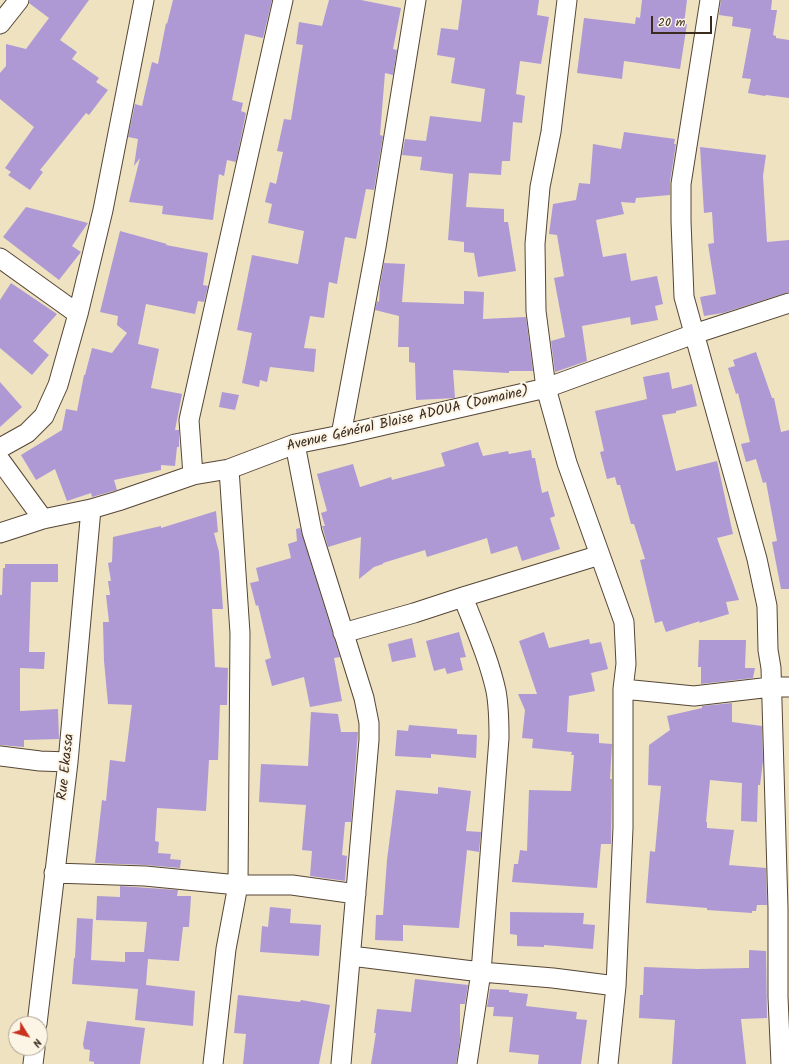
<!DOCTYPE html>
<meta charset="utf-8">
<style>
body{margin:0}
#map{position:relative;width:789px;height:1064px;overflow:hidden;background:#eee2c1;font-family:Kalam,sans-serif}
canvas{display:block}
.north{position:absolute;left:8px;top:1016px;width:40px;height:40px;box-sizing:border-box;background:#fcf5e5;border:1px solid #afa495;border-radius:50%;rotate:127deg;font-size:11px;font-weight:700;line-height:16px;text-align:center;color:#3b2a1e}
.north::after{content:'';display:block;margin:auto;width:14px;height:18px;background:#c8321e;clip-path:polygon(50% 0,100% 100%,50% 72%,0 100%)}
.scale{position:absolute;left:651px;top:16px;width:61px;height:18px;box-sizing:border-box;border:2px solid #3b2a1e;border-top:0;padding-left:5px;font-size:12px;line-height:14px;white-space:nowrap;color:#3b2a1e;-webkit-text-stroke:3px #fcf5e5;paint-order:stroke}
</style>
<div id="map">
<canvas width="789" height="1064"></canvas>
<div class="north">N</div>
<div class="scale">20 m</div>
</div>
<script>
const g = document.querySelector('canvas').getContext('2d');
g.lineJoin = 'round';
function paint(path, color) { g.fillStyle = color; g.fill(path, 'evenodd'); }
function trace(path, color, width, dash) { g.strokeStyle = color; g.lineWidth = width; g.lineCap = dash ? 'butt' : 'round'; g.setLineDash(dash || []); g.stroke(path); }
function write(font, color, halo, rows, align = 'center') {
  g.font = font + ' Kalam,sans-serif'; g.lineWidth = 4; g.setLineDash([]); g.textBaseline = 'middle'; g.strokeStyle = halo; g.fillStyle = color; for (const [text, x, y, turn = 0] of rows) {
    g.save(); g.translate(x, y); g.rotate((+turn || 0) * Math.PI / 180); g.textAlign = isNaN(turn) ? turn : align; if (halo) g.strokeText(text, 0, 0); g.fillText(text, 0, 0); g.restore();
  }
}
paint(new Path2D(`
 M 30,0 L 89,0 L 60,40 L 77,52 L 72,59 L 99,78 L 96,82 L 108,90 L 89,115 L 86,113 L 40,170 L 43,172 L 30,190 L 8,175 L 11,172 L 5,168 L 34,127 L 0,99 L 0,73 L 6,66 L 6,44 L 26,49 L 49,18 L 29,3 Z
 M 173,0 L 272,0 L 263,38 L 245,34 L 232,100 L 243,103 L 241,111 L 246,113 L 236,162 L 227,160 L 224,176 L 219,174 L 213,220 L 162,214 L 163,206 L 129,202 L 140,158 L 134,166 L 138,139 L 128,137 L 135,104 L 142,106 L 152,62 L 158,64 L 166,23 L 167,24 Z
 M 329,0 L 361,0 L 401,8 L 393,49 L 397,50 L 393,75 L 385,73 L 380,135 L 383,136 L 374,190 L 366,189 L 356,239 L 345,237 L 337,284 L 329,282 L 324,318 L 310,316 L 304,348 L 316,349 L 314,372 L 270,367 L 267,382 L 260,380 L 259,387 L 242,383 L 252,333 L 237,330 L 252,255 L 298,264 L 304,231 L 268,223 L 272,204 L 265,202 L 270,182 L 276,184 L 283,152 L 277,151 L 284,119 L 291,120 L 303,45 L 296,44 L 299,22 L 322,26 Z
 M 462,0 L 539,0 L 537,15 L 549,17 L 541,64 L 520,61 L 516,94 L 525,96 L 522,123 L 513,122 L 510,161 L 502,161 L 501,175 L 469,173 L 466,207 L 504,209 L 504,222 L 508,222 L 516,271 L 478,277 L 474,253 L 464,252 L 464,242 L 448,240 L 453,174 L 420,170 L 422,157 L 402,155 L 405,139 L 426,141 L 430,116 L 481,122 L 485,89 L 451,83 L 455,58 L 437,55 L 441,28 L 458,30 Z
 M 642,0 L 687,0 L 684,24 L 687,24 L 680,69 L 624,61 L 622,79 L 577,73 L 584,18 L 635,24 L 636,17 L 640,18 Z
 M 721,0 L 772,0 L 771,10 L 777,10 L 773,35 L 776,36 L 776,38 L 789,40 L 789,98 L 766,95 L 765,96 L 748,93 L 751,79 L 742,78 L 751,29 L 732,26 L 733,17 L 719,15 Z
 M 624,132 L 675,139 L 674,144 L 676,144 L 670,182 L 670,195 L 636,198 L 635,203 L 621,202 L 624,214 L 596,220 L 603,257 L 626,253 L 631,281 L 657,276 L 663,304 L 655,306 L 658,320 L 631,325 L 630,317 L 582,326 L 587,361 L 555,372 L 551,341 L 565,337 L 554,278 L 564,276 L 557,235 L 549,234 L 553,204 L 576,200 L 579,183 L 590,184 L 593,144 L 621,149 Z
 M 700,147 L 766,155 L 763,176 L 767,242 L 789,240 L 789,292 L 723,313 L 704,316 L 700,297 L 716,294 L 708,244 L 714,243 L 712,212 L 704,213 Z
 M 26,207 L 88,223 L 72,246 L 81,252 L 59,280 L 3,237 Z
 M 120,231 L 167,244 L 166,245 L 208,253 L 203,285 L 208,286 L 204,302 L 198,301 L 195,314 L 146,304 L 138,344 L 159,349 L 151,388 L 182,394 L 175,430 L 179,430 L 179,447 L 177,447 L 175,466 L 161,465 L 161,470 L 114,480 L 117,490 L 92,497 L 91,493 L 67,501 L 55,469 L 36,480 L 21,455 L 62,430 L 66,409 L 77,411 L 84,375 L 85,375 L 92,348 L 112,353 L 127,333 L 117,325 L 118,316 L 100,312 Z
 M 384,263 L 405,264 L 402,302 L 464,304 L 464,291 L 484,292 L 483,319 L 526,317 L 533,371 L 509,371 L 509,373 L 453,370 L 455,398 L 416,400 L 415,363 L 409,362 L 409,347 L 398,347 L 399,316 L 375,310 L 377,301 L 379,302 L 380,285 Z
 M 11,283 L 57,314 L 33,341 L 49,355 L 32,375 L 0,348 L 0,300 Z
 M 756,352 L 772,398 L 774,398 L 781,432 L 789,430 L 789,589 L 781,589 L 772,542 L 777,541 L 766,482 L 763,483 L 756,459 L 746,462 L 741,444 L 750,442 L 738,393 L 736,394 L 728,368 L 735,366 L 733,360 Z
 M 669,372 L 672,389 L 692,384 L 697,406 L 676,411 L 676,413 L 662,415 L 676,471 L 717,461 L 733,534 L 717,538 L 739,600 L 726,602 L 729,614 L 699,623 L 700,621 L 666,632 L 662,621 L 655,623 L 640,560 L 645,559 L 634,524 L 631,524 L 620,485 L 617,485 L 615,477 L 607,479 L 600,452 L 604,451 L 595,411 L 647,399 L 643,377 Z
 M 0,382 L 22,407 L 0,427 Z
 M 222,392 L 239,395 L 235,410 L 219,407 Z
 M 478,442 L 483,456 L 508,451 L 509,454 L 531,450 L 532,458 L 535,458 L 542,493 L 548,491 L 555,516 L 550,518 L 560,549 L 522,561 L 517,546 L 491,554 L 487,538 L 427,557 L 425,550 L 383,563 L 383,564 L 374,567 L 359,579 L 361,537 L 328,547 L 323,529 L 322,526 L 325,526 L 321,513 L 327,511 L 317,474 L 353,464 L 360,487 L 391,477 L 392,480 L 445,466 L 441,453 Z
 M 216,511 L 218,532 L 214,533 L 219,552 L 223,609 L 212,609 L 215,667 L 228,668 L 227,705 L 220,705 L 218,760 L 209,760 L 206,811 L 157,808 L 155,841 L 159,842 L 158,853 L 171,854 L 170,859 L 181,860 L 180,868 L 145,865 L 95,863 L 102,800 L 106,801 L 110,760 L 125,762 L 132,705 L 108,704 L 104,661 L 103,622 L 109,622 L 106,595 L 110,595 L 108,581 L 111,581 L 108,563 L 112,562 L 113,537 L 161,526 L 161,528 Z
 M 300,528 L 340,657 L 334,658 L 342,701 L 310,707 L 304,677 L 272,686 L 265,660 L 271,658 L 258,605 L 256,606 L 250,583 L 259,581 L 256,568 L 291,558 L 288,544 L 297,541 L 296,529 Z
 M 5,564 L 58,564 L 58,582 L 31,582 L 29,652 L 45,652 L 44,669 L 20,668 L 20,711 L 58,709 L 59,739 L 24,740 L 24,747 L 0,745 L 0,595 L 2,595 L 3,568 L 5,568 Z
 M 459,632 L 466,657 L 460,658 L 463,670 L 447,674 L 445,668 L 434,671 L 426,641 Z
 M 544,632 L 549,648 L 589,639 L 590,644 L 601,642 L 608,669 L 591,673 L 595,691 L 569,696 L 567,732 L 599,734 L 599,743 L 612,744 L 610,779 L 612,779 L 611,844 L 601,844 L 597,888 L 512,882 L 514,864 L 518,864 L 520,850 L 527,851 L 529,790 L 571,791 L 574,755 L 571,755 L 572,752 L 532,748 L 533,739 L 522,738 L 525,710 L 518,694 L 537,694 L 519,641 Z
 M 412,638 L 416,657 L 392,662 L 388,644 Z
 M 699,640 L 746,640 L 745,668 L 755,668 L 753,678 L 701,684 L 701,667 L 698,667 Z
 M 732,703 L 732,722 L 762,726 L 763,761 L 760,785 L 758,785 L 757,822 L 741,821 L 742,783 L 710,780 L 706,822 L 707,822 L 707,828 L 734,830 L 729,865 L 766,868 L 767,905 L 757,905 L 756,911 L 752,911 L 752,913 L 707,910 L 707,908 L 646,903 L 650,851 L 655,852 L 661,786 L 648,785 L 649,745 L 670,730 L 667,716 L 702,708 L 702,706 Z
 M 311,712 L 338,714 L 341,732 L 358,732 L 351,822 L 345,822 L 342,855 L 347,856 L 345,881 L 310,876 L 312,851 L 302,850 L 306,805 L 259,802 L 261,764 L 308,766 Z
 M 409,725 L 457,729 L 457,734 L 477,735 L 476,758 L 431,754 L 431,758 L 395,756 L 397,730 L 408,731 Z
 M 438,787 L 471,791 L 466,831 L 481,832 L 479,852 L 467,850 L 459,928 L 403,925 L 403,941 L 375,940 L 376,915 L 383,915 L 387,860 L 396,790 L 438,794 Z
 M 120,886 L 178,890 L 177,896 L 191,896 L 189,927 L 183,927 L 179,961 L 148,959 L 146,985 L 195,991 L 193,1026 L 135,1020 L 138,989 L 72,984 L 74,958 L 75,958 L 77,918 L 93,919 L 91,960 L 125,962 L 125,952 L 144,952 L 147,922 L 96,920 L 97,896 L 120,897 Z
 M 270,907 L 291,909 L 290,923 L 321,925 L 319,956 L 260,952 L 262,926 L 268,927 Z
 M 510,912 L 584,913 L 583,924 L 595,925 L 593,949 L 544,945 L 544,947 L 517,946 L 517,935 L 510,934 Z
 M 749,950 L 766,951 L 767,1018 L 741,1019 L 746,1064 L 672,1064 L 675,1020 L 639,1018 L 640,995 L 643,995 L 644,967 L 697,969 L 749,968 Z
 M 415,979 L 468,985 L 465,1004 L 460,1004 L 460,1039 L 456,1064 L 371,1064 L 376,1033 L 374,1033 L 377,1009 L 411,1012 Z
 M 490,989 L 509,990 L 509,992 L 528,994 L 526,1006 L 577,1012 L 576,1019 L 587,1020 L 581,1064 L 538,1064 L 539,1055 L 509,1052 L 513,1017 L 493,1016 L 494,1007 L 487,1007 Z
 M 238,995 L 300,1002 L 301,1000 L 330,1005 L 319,1064 L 243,1064 L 246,1034 L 234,1033 Z
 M 87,1021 L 145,1028 L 140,1064 L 94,1064 L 94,1062 L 89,1061 L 90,1050 L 84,1049 L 83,1044 Z`), '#ae99d5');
const minor = new Path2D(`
 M 567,0 L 551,132 L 540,187 L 535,244 L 536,311 L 546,388 L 567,463 L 624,622 L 626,664 L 623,689 L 623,828 L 616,986 L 608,1064
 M 710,0 L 681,184 L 681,221 L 684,297 L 757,559 L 767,606 L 768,650 L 771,668 L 778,908 L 778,997 L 781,1064
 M 0,24 L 19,0
 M 0,258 L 78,314
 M 341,435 L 376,247 L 416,0
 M 295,444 L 312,532 L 364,698 L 369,723 L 369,740 L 341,1064
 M 0,448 L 27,433 L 44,416 L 58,385 L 78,314 L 103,210 L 144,0
 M 0,460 L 43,519
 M 193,475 L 189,420 L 283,0
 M 0,533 L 43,519 L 91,509 L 118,501 L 193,475 L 229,469 L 295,444 L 341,435 L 546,388 L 694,334 L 789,303
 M 463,597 C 475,628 489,659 496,691 C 499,707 499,722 499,738 L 481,972 L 467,1064
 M 343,633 L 414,613 L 463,597 L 600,555
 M 623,689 L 694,696 L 771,687 L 789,687
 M 0,756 L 40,761 L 68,762
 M 54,873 L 145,876 L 238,885 L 292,885 L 356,894
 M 351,956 L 481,972 L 553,978 L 616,986
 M 37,1024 L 68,762 L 91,509
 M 33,1064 L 35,1048
 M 213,1064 L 226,949 L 238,885 L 240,633 L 229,469`);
trace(minor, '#564636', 21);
trace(minor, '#fff', 19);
write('14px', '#3b2a1e', '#fcf5e5', [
 ["Avenue Général Blaise ADOUA (Domaine)",408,420,-13],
 ["Rue Ekassa",67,767,-84]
]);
</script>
